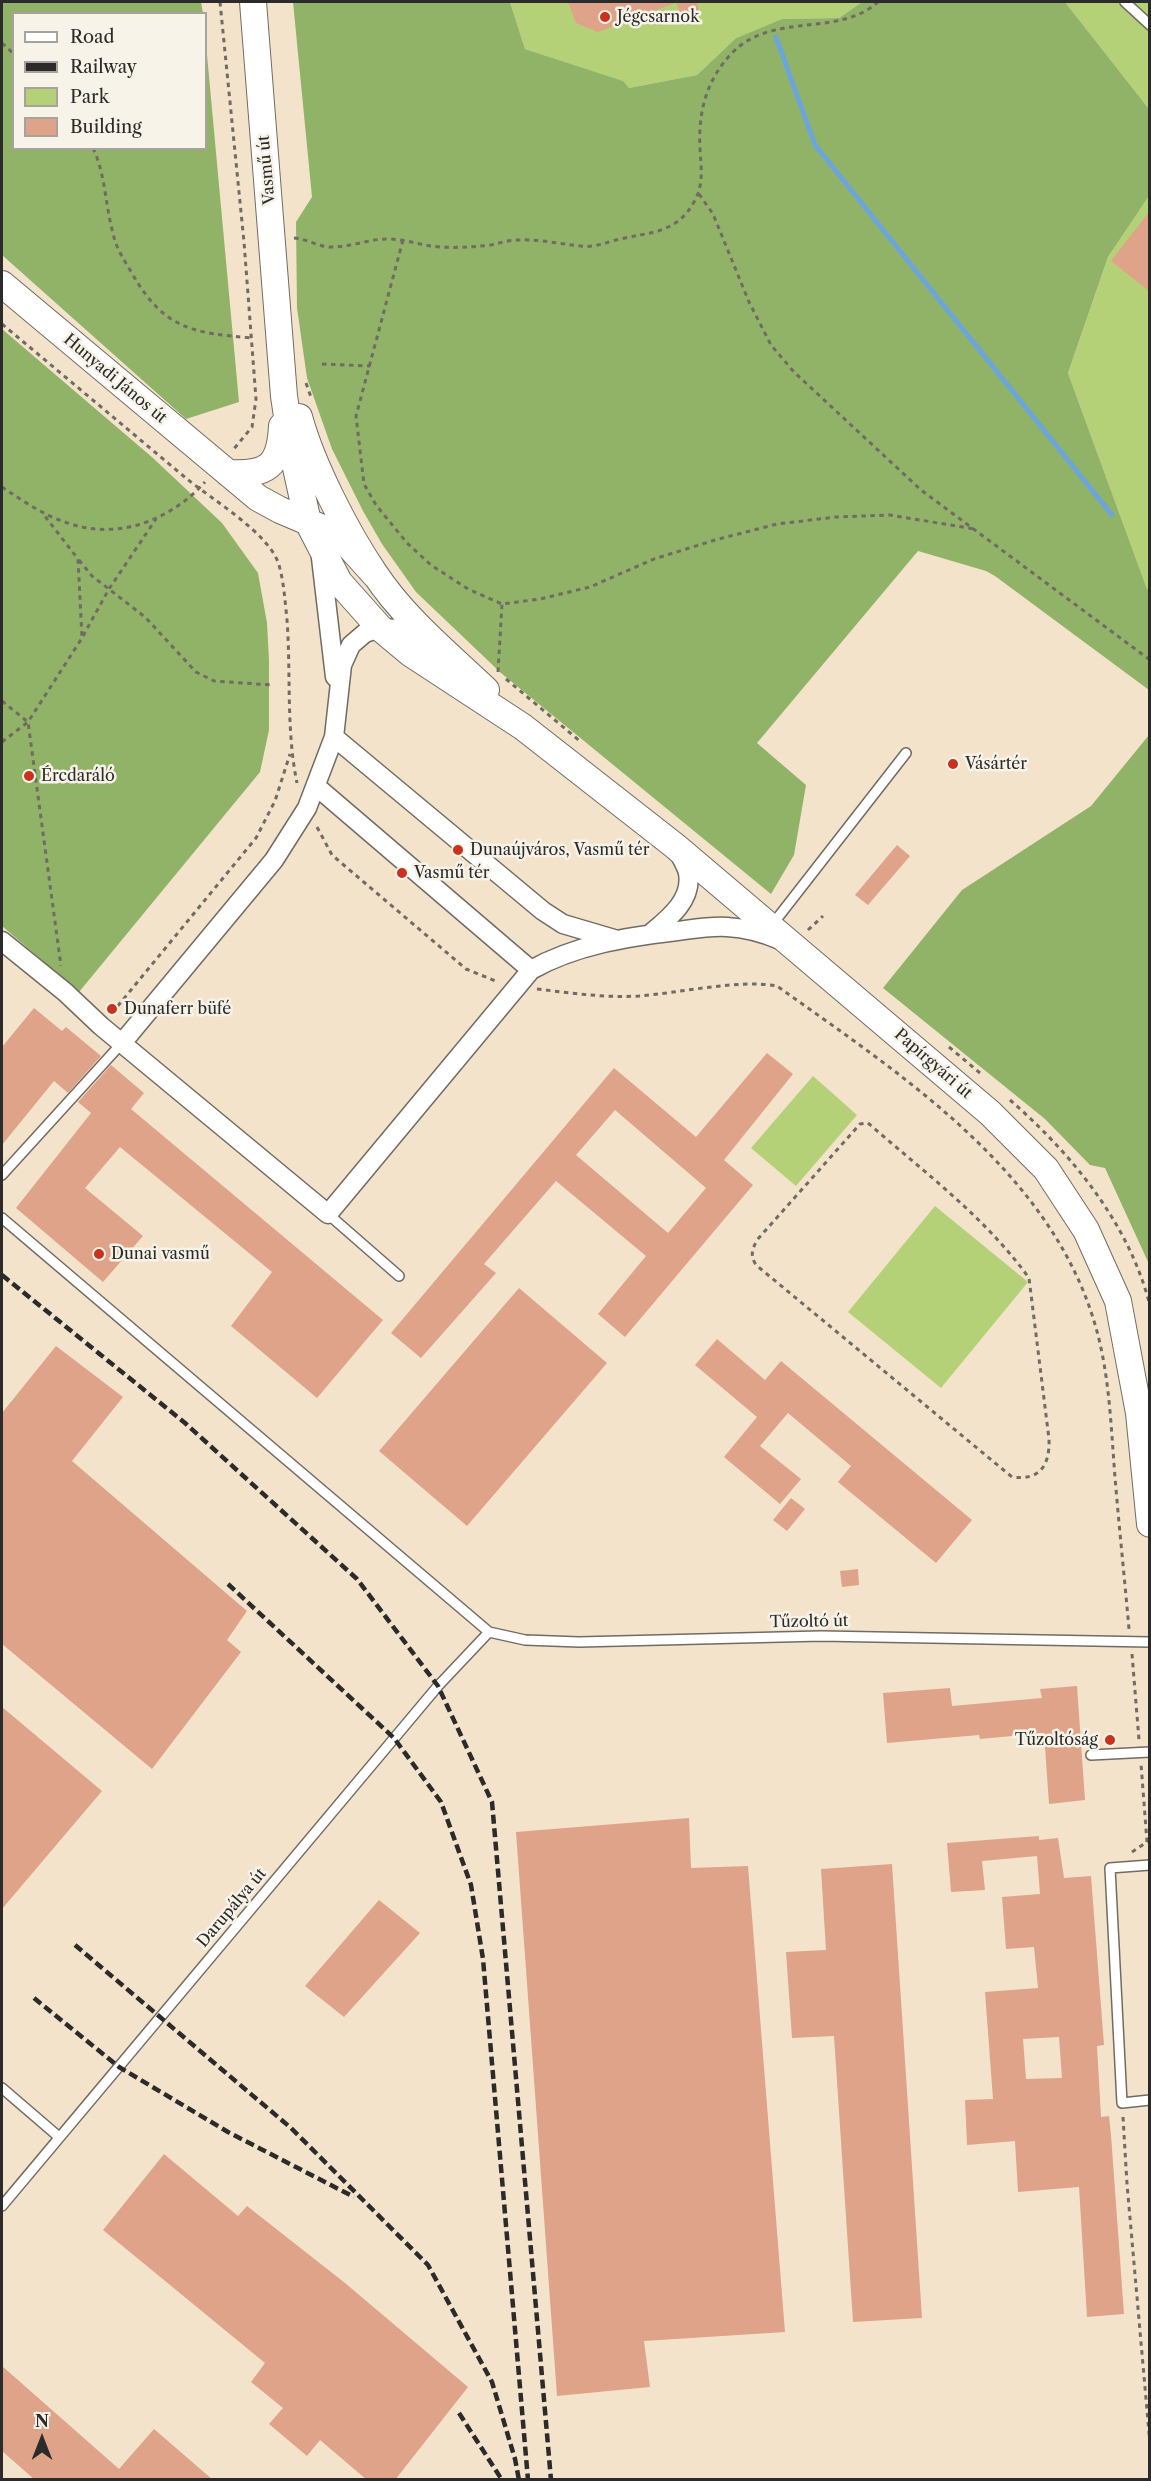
<!DOCTYPE html>
<meta charset="utf-8">
<style>
body{margin:0}
#map{position:relative;width:1151px;height:2481px;overflow:hidden;background:#f4e3cb;font-family:"Libre Caslon Text",serif}
canvas{display:block}
.frame{position:absolute;inset:0;border:3px solid #2b2b2b;pointer-events:none}
.legend{position:absolute;left:12px;top:12px;width:195px;height:138px;box-sizing:border-box;background:#f7f3e8;border:2px solid #a5a39c;margin:0;padding:8px 10px;list-style:none;font-size:18px;color:#2b2b2b}
.legend li{display:flex;align-items:center;gap:12px;height:30px}
.legend b{width:30px;border:2px solid #a5a39c}
.north{position:absolute;left:12px;top:2409px;width:60px;height:60px;-webkit-text-stroke:4px #f7f3e8;paint-order:stroke;rotate:0deg;font-size:16px;font-weight:700;line-height:24px;text-align:center;color:#2b2b2b}
.north::after{content:'';display:block;margin:auto;width:21px;height:27px;background:#2b2b2b;clip-path:polygon(50% 0,100% 100%,50% 72%,0 100%)}
</style>
<div id="map">
<canvas width="1151" height="2481"></canvas>
<div class="frame"></div>
<ul class="legend">
<li><b style="height:8px;background:#fff"></b>Road</li>
<li><b style="height:8px;background:#2b2b2b"></b>Railway</li>
<li><b style="height:16px;background:#b5d177"></b>Park</li>
<li><b style="height:16px;background:#dea388"></b>Building</li>
</ul>
<div class="north">N</div>
</div>
<script>
const g = document.querySelector('canvas').getContext('2d');
g.lineJoin = 'round';
function paint(path, color) { g.fillStyle = color; g.fill(path, 'evenodd'); }
function trace(path, color, width, dash) { g.strokeStyle = color; g.lineWidth = width; g.lineCap = dash ? 'butt' : 'round'; g.setLineDash(dash || []); g.stroke(path); }
function write(font, color, halo, rows, align = 'center') {
  g.font = font + ' "Libre Caslon Text",serif'; g.lineWidth = 5; g.setLineDash([]); g.textBaseline = 'middle'; g.strokeStyle = halo; g.fillStyle = color; for (const [text, x, y, turn = 0] of rows) {
    g.save(); g.translate(x, y); g.rotate((+turn || 0) * Math.PI / 180); g.textAlign = isNaN(turn) ? turn : align; if (halo) g.strokeText(text, 0, 0); g.fillText(text, 0, 0); g.restore();
  }
}
paint(new Path2D(`
 M 510,2 L 862,2 L 839,18 L 782,19 L 736,38 L 697,75 L 629,88 L 622,81 L 525,49 Z
 M 1065,2 L 1149,2 L 1149,109 Z
 M 1149,196 L 1150,589 L 1147,589 L 1068,373 L 1108,257 Z
 M 813,1076 L 857,1115 L 796,1186 L 751,1148 Z
 M 935,1206 L 1028,1282 L 941,1388 L 848,1312 Z`), '#b5d177');
paint(new Path2D(`
 M 2,2 L 201,2 L 203,13 L 14,14 L 14,148 L 206,148 L 206,44 L 239,402 L 186,419 L 2,255 Z
 M 293,2 L 510,2 L 525,49 L 623,81 L 629,88 L 697,75 L 736,38 L 782,19 L 839,18 L 862,2 L 1065,2 L 1149,109 L 1149,196 L 1108,257 L 1068,373 L 1147,589 L 1149,589 L 1149,690 L 995,576 L 986,571 L 918,551 L 757,743 L 806,785 L 794,855 L 771,894 L 501,673 L 416,592 L 382,544 L 363,511 L 332,449 L 307,378 L 297,308 L 296,222 L 312,197 Z
 M 2,329 L 153,458 L 222,523 L 258,573 L 267,623 L 269,660 L 269,730 L 260,772 L 79,992 L 2,926 Z
 M 1149,735 L 1149,1264 L 1105,1168 L 1090,1165 L 1045,1119 L 883,988 L 962,890 L 1091,806 Z`), '#90b368');
trace(new Path2D(`
 M 776,37 L 815,145 L 1112,515`), '#6ca5dc', 5);
paint(new Path2D(`
 M 568,2 L 675,2 L 675,3 L 598,32 L 576,23 Z
 M 676,2 L 697,2 L 700,15 L 683,20 Z
 M 1149,212 L 1149,291 L 1111,261 Z
 M 897,845 L 910,856 L 868,905 L 855,895 Z
 M 34,1008 L 62,1031 L 66,1027 L 101,1056 L 68,1093 L 54,1081 L 2,1145 L 2,1047 Z
 M 767,1053 L 793,1074 L 724,1160 L 753,1185 L 625,1337 L 598,1314 L 646,1256 L 556,1181 L 484,1264 L 496,1273 L 421,1358 L 391,1333 L 614,1068 L 696,1137 ZM 615,1110 L 706,1188 L 668,1233 L 576,1155 Z
 M 111,1065 L 144,1093 L 131,1109 L 383,1320 L 317,1398 L 231,1326 L 272,1272 L 120,1147 L 85,1188 L 143,1236 L 103,1282 L 16,1208 L 91,1113 L 78,1102 Z
 M 519,1288 L 607,1363 L 467,1526 L 379,1451 Z
 M 717,1339 L 765,1380 L 781,1361 L 972,1520 L 936,1563 L 838,1482 L 851,1466 L 788,1413 L 760,1446 L 801,1479 L 780,1504 L 724,1457 L 757,1417 L 695,1365 Z
 M 56,1346 L 123,1397 L 72,1461 L 247,1611 L 227,1640 L 241,1652 L 152,1769 L 2,1644 L 2,1413 Z
 M 791,1498 L 805,1509 L 787,1531 L 773,1520 Z
 M 858,1569 L 859,1585 L 842,1587 L 840,1571 Z
 M 1077,1686 L 1085,1800 L 1049,1804 L 1044,1733 L 980,1739 L 979,1735 L 887,1743 L 883,1693 L 950,1688 L 952,1706 L 1042,1698 L 1040,1689 Z
 M 2,1707 L 102,1791 L 2,1909 Z
 M 689,1818 L 691,1868 L 748,1866 L 785,2332 L 644,2341 L 650,2387 L 557,2396 L 516,1832 Z
 M 1039,1836 L 1039,1840 L 1058,1838 L 1064,1878 L 1091,1876 L 1104,2045 L 1097,2046 L 1101,2117 L 1109,2116 L 1111,2135 L 1124,2314 L 1087,2317 L 1079,2187 L 1018,2192 L 1015,2141 L 967,2145 L 965,2100 L 993,2099 L 985,1992 L 1038,1988 L 1034,1947 L 1006,1949 L 1002,1897 L 1040,1894 L 1037,1856 L 982,1861 L 985,1890 L 951,1892 L 947,1843 ZM 1059,2037 L 1062,2078 L 1026,2079 L 1023,2039 Z
 M 892,1864 L 922,2318 L 853,2322 L 834,2036 L 792,2038 L 786,1952 L 826,1950 L 821,1869 Z
 M 379,1900 L 420,1933 L 344,2017 L 305,1986 Z
 M 164,2154 L 238,2216 L 247,2206 L 345,2283 L 468,2387 L 395,2480 L 367,2480 L 320,2440 L 307,2456 L 269,2424 L 283,2408 L 251,2382 L 265,2363 L 103,2230 Z
 M 2,2366 L 119,2469 L 154,2429 L 213,2480 L 35,2480 L 2,2451 Z`), '#dea388');
const lane = new Path2D(`
 M 1125,2 L 1150,25
 M 772,925 L 906,753
 M 2,1175 L 122,1043
 M 328,1214 L 399,1276
 M 2,1218 L 489,1632 L 525,1640 L 579,1642 L 821,1636 L 1150,1642
 M 1091,1755 L 1150,1752
 M 1150,1865 L 1110,1868 L 1122,2103 L 1150,2100
 M 2,2088 L 59,2137
 M 2,2206 L 438,1686 L 489,1632`);
const street = new Path2D(`
 M 321,558 L 335,677
 M 334,737 L 543,911 L 563,924 L 614,939
 M 317,787 L 531,970
 M 650,934 C 668,919 693,900 688,873 C 686,865 681,858 678,851
 M 2,941 L 65,992 L 101,1026 L 328,1214 L 531,970 C 575,945 627,937 677,931 C 693,929 710,926 727,927 C 744,928 764,933 780,940
 M 122,1043 L 274,860 L 307,808 L 334,737 L 342,665 L 351,645 L 365,633 L 380,628 L 399,629 L 426,641`);
const secondary = new Path2D(`
 M 253,2 L 284,396 L 292,450 L 308,522 L 339,582 L 380,628 L 410,653 L 523,727 L 675,846 L 990,1113 L 1046,1169 L 1086,1230 L 1118,1301 L 1139,1413 L 1150,1524
 M 2,284 L 258,498 L 280,510 L 339,535 L 375,575
 M 299,417 C 312,465 347,533 375,574 C 404,618 448,654 486,690
 M 228,473 C 267,475 280,467 282,426`);
trace(lane, '#716b63', 12);
trace(street, '#716b63', 21);
trace(secondary, '#716b63', 28);
trace(new Path2D(`
 M 220,2 L 244,242 L 256,399 L 252,427 L 233,450
 M 2,43 L 14,54
 M 93,148 C 106,176 105,205 113,233 C 116,249 125,261 133,275 C 164,329 193,333 252,338
 M 699,194 L 713,214 L 749,302 L 771,345 L 794,372 L 921,490 L 1150,660
 M 294,238 C 307,239 317,246 329,247 C 348,248 368,239 387,239 C 406,239 422,246 441,247 C 457,248 474,247 491,245 C 500,243 508,240 518,240 C 539,239 560,244 581,246 C 595,248 607,242 620,239 C 651,232 677,233 694,202 C 704,185 701,168 700,149 C 698,113 706,80 732,53 C 773,11 838,38 878,2
 M 403,240 L 356,416 L 364,484 L 376,505 L 407,543 L 431,565 L 468,589 L 502,604 L 540,599 L 590,587 L 654,559 L 715,540 L 777,524 L 836,517 L 890,515 L 974,529
 M 2,324 C 63,375 125,427 187,479 C 213,500 270,534 279,565 C 284,583 285,601 287,620 C 291,674 286,730 297,783
 M 322,364 L 370,366
 M 306,383 L 312,400
 M 2,487 C 23,501 46,517 71,524 C 120,540 172,519 205,482
 M 79,560 L 92,576 L 145,617 L 196,672 L 214,681 L 272,685
 M 83,636 L 109,589 L 156,519
 M 498,672 L 502,604
 M 506,679 L 581,742
 M 2,701 L 28,722 L 61,966
 M 2,742 L 28,722 L 82,638 L 78,559 L 44,515
 M 317,827 L 332,855 L 466,969 L 498,982
 M 808,930 L 823,916
 M 537,989 C 571,993 604,998 639,996 C 680,993 738,979 777,986 C 910,1081 1071,1184 1103,1358 C 1111,1401 1112,1445 1116,1489 C 1120,1536 1125,1583 1129,1629
 M 112,1013 L 256,838 L 275,801 L 290,754
 M 949,1047 L 980,1073
 M 1010,1100 C 1072,1154 1130,1225 1150,1306
 M 868,1123 C 924,1172 985,1217 1029,1278 L 1049,1439 C 1050,1465 1040,1481 1012,1477 L 756,1265 C 750,1255 752,1250 757,1240 L 860,1124 Z
 M 1132,1654 L 1139,1740
 M 1132,1852 L 1147,1842 L 1141,1764
 M 1123,2117 L 1127,2184 L 1150,2444`), '#716b63', 3, [4.5, 4.5]);
trace(lane, '#fff', 9);
trace(street, '#fff', 18);
trace(secondary, '#fff', 26);
trace(new Path2D(`
 M 2,1275 L 185,1423 L 357,1579 L 438,1686 L 492,1802 L 551,2480
 M 228,1584 L 394,1738 L 441,1802 L 471,1885 L 483,1959 L 528,2480
 M 75,1945 L 291,2128 L 428,2265 L 492,2382 L 515,2459 L 519,2480
 M 34,1998 L 119,2067 L 228,2132 L 354,2197
 M 459,2413 L 502,2480`), '#2b2b2b', 4.5, [9, 4.5]);
for (const [x, y, r, color] of [
 [605,17,6,"#c8321e"],
 [953,764,6,"#c8321e"],
 [29,776,6,"#c8321e"],
 [458,850,6,"#c8321e"],
 [402,873,6,"#c8321e"],
 [112,1009,6,"#c8321e"],
 [99,1254,6,"#c8321e"],
 [1110,1740,6,"#c8321e"]
]) { const dot = new Path2D(); dot.arc(x, y, r, 0, 2 * Math.PI); g.fillStyle = color; g.fill(dot); trace(dot, '#f7f3e8', 2); }
write('16px', '#2b2b2b', '#f7f3e8', [
 ["Jégcsarnok",617,17],
 ["Vásártér",965,764],
 ["Ércdaráló",41,776],
 ["Dunaújváros, Vasmű tér",470,850],
 ["Vasmű tér",414,873],
 ["Dunaferr büfé",124,1009],
 ["Dunai vasmű",111,1254],
 ["Tűzoltóság",1098,1740,"right"]
], 'left');
write('16px', '#2b2b2b', '#f7f3e8', [
 ["Vasmű út",267,170,-95],
 ["Hunyadi János út",115,379,40],
 ["Papírgyári út",933,1064,41],
 ["Tűzoltó út",809,1622,-1],
 ["Darupálya út",232,1908,-50]
]);
</script>
